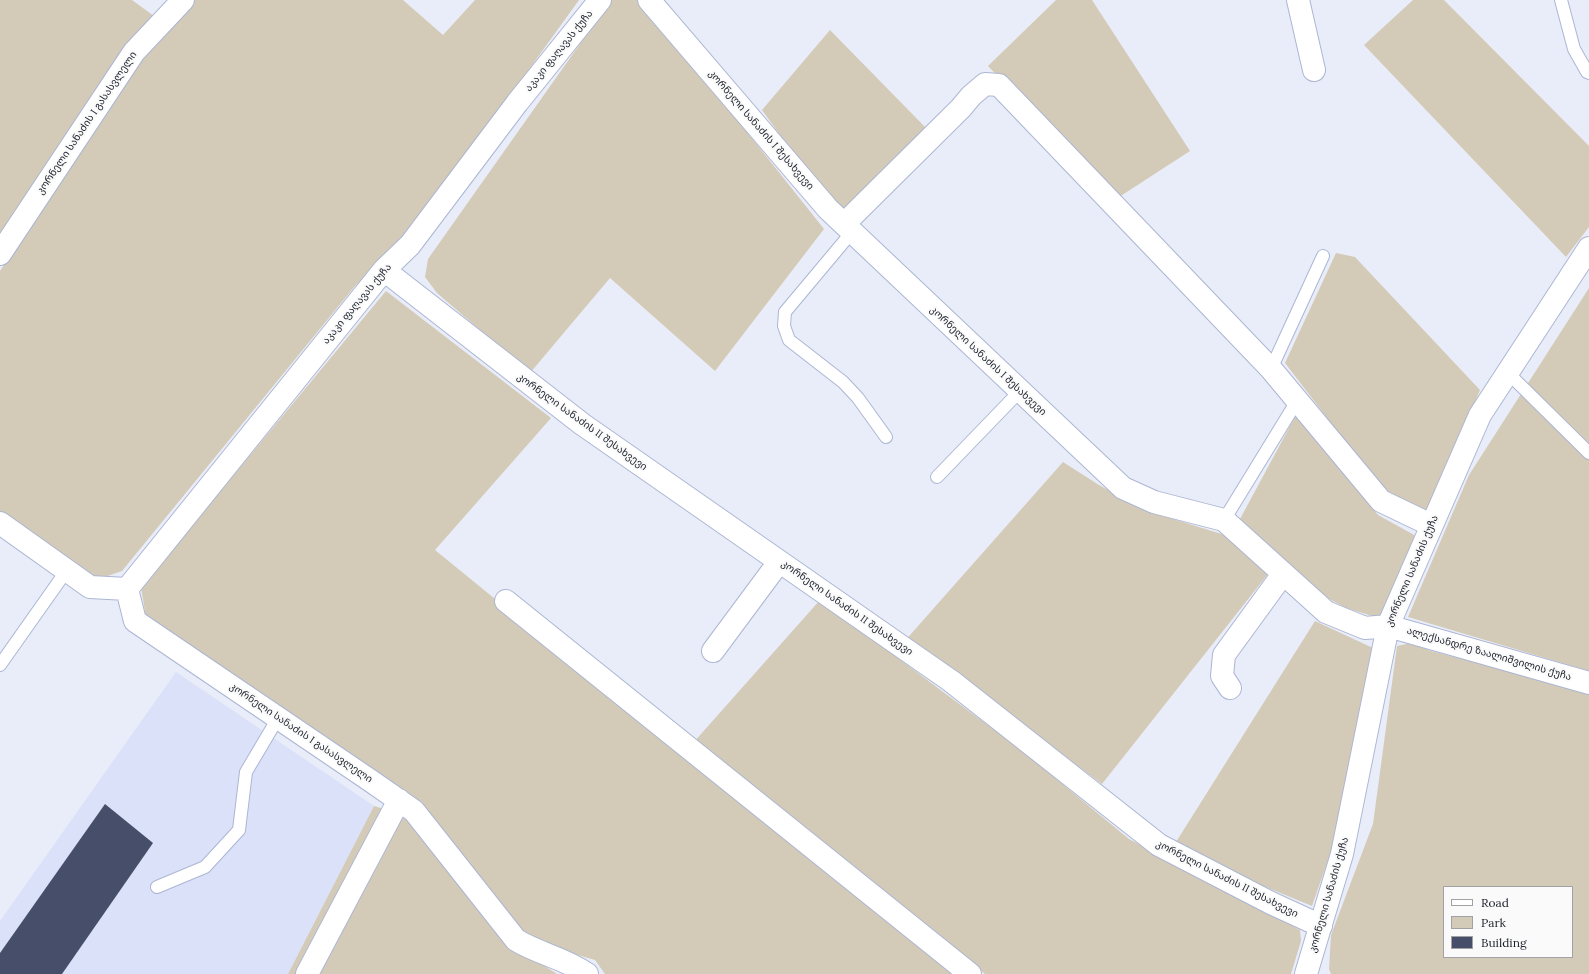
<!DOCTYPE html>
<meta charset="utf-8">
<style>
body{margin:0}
#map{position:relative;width:1589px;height:974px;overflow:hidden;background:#e9edf9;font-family:Lora,serif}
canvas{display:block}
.legend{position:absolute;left:1443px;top:886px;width:130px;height:72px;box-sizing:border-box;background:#fafafa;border:1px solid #a1a2a6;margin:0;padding:5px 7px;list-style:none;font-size:12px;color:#1b1f29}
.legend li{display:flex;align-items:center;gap:8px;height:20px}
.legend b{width:20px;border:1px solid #a1a2a6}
</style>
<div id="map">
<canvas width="1589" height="974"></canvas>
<ul class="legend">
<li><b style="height:5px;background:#fff"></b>Road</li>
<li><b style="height:11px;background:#d3cbb7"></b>Park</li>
<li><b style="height:11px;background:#464e6a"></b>Building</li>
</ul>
</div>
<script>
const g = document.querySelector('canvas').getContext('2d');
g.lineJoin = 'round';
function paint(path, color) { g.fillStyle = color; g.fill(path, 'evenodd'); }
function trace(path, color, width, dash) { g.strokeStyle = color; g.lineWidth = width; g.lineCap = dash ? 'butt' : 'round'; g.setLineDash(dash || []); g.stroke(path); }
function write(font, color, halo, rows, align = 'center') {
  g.font = font + ' Lora,"Noto Sans Georgian",serif'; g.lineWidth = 4; g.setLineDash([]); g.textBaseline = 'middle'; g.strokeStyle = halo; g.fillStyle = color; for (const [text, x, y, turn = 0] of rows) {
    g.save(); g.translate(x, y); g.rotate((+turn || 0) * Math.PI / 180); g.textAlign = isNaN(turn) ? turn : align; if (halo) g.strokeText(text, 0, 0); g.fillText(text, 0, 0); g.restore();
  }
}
paint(new Path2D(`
 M 176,672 L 374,806 L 288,974 L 0,974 L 0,921 Z`), '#dae1f8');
paint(new Path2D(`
 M 0,0 L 132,0 L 154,16 L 0,236 Z
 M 193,0 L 403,0 L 443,35 L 475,0 L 579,0 L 411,233 L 355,286 L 122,571 L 99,579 L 83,572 L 0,511 L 0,271 L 133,68 Z
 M 611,0 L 642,0 L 824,229 L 715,371 L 610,278 L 530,373 L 437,293 L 425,277 L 428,259 Z
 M 1056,0 L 1092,0 L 1190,151 L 1116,199 L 988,66 Z
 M 1413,0 L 1444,0 L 1589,146 L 1589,227 L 1566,257 L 1364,45 Z
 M 830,30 L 926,128 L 853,210 L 830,205 L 762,110 Z
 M 1336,253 L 1355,257 L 1480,390 L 1429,515 L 1387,496 L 1285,363 Z
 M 1589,288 L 1589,671 L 1408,617 L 1469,475 Z
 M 386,291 L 551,418 L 435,550 L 955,974 L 605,974 L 595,960 L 543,945 L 527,937 L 430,817 L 146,618 L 141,587 Z
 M 1296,415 L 1378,515 L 1416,536 L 1379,618 L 1346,608 L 1322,595 L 1240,519 Z
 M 1063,462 L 1099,485 L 1144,510 L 1228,536 L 1268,574 L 1102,784 L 971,686 L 903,643 Z
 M 820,600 L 1021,750 L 1129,839 L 1300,930 L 1301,941 L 1291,974 L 985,974 L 693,743 Z
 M 1315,621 L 1373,648 L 1335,840 L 1312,906 L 1244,878 L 1176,842 Z
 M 1411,643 L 1431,651 L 1589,692 L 1589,974 L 1331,974 L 1329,969 L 1331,935 L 1373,824 L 1397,646 ZM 1444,887 L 1572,887 L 1572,957 L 1444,957 Z
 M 374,806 L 404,815 L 507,941 L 557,974 L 288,974 Z`), '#d3cbb7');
paint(new Path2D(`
 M 105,804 L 153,843 L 62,974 L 0,974 L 0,953 Z`), '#464e6a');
const service = new Path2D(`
 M 1561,0 L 1574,49 L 1587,72 L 1589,73
 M 852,232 L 785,312 L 784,326 L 789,340 L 843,382 L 858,398 L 886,437
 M 1271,369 L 1323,256
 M 1507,372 L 1589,453
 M 937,477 L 1020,391
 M 1224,520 L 1297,401
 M 0,665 L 67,570
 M 157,887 L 205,867 L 239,830 L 246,772 L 278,718`);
const minor = new Path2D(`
 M 649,0 L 828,209 L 1123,488 L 1154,502 L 1224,520 L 1326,612 L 1365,628 L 1388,626 L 1589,683
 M 1298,0 L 1314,70
 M 844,224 L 961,108 L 971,96 L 985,84 L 999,85 L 1271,369 L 1381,501 L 1431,525
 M 0,254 L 134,52 L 183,0
 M 384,270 L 582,424 L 951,681 L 1159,845 L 1271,903 L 1321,926
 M 0,523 L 90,587 L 127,589
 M 127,589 L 384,270 L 410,245 L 517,103 L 600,0
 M 127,589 L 135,621 L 371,781 L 414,811 L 516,940 C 539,954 565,958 587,974
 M 506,601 L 970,974
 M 713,651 L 779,562
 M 1230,688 L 1222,676 L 1224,655 L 1283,574
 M 307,974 L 399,800
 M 1306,974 L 1342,854 L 1388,626 L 1480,415 L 1589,248`);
trace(service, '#acb6d3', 14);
trace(minor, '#acb6d3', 24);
trace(service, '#fff', 12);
trace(minor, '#fff', 22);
write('10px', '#1b1f29', '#fafafa', [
 ["აკაკი ფაღავას ქუჩა",559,51,-51],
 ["კორნელი სანაძის I გასასვლელი",87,123,-56],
 ["კორნელი სანაძის I შესახვევი",761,130,49],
 ["აკაკი ფაღავას ქუჩა",357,304,-50],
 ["კორნელი სანაძის I შესახვევი",988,361,43],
 ["კორნელი სანაძის II შესახვევი",582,422,36],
 ["კორნელი სანაძის ქუჩა",1412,571,-67],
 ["კორნელი სანაძის II შესახვევი",847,608,35],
 ["ალექსანდრე ზაალიშვილის ქუჩა",1489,654,16],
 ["კორნელი სანაძის I გასასვლელი",301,733,34],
 ["კორნელი სანაძის II შესახვევი",1227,879,27],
 ["კორნელი სანაძის ქუჩა",1329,895,-74]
]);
</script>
